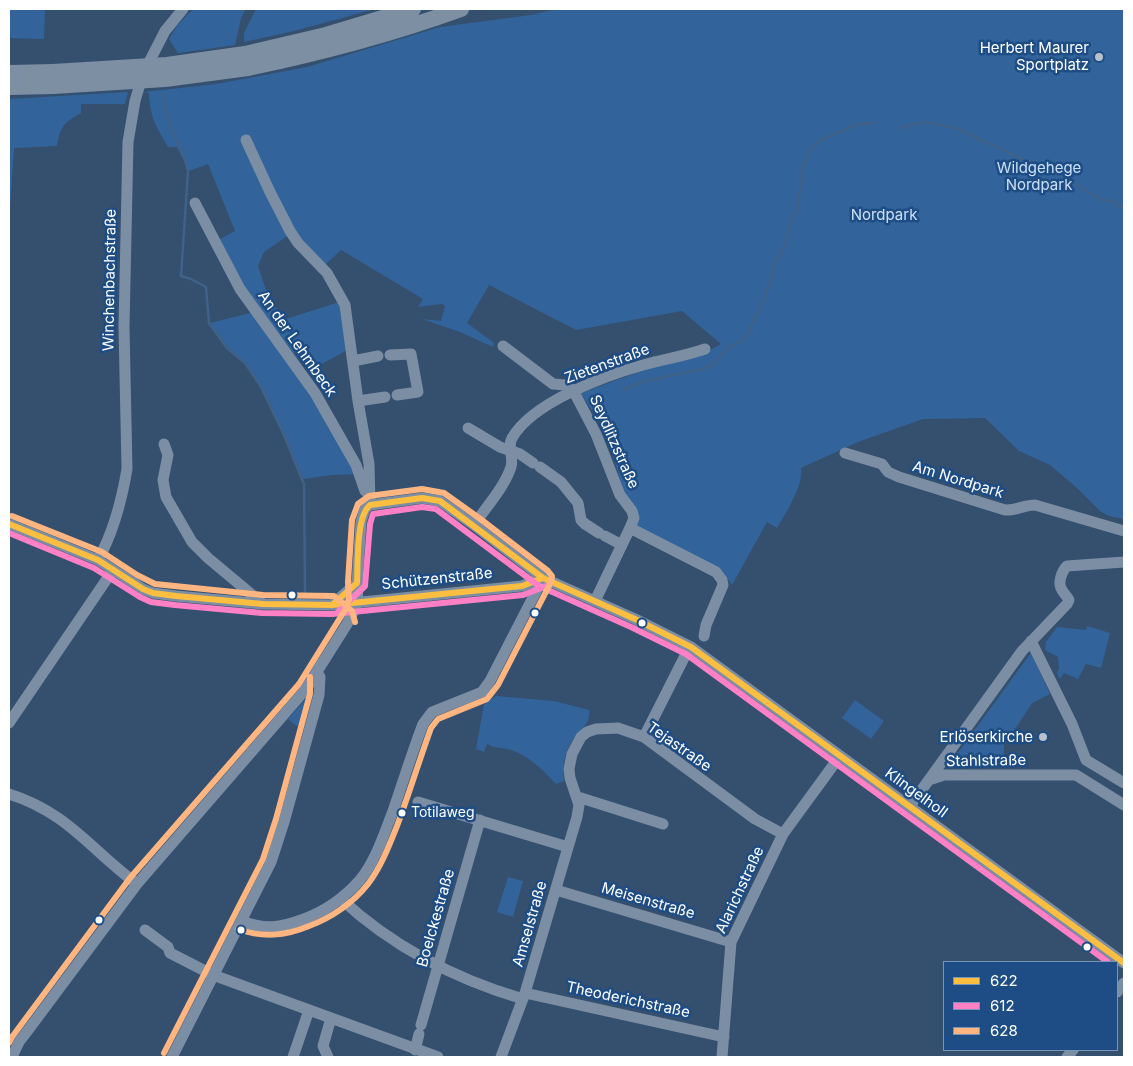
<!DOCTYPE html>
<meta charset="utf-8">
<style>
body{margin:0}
#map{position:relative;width:1133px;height:1066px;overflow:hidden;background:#354f6e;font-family:Inter,sans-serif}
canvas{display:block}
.frame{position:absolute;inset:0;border:10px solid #fff;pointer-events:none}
.legend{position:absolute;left:943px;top:961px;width:175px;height:90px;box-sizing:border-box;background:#1e4d85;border:1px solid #7894b6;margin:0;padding:6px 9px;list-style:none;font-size:15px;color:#fff}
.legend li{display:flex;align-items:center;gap:10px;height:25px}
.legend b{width:25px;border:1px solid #7894b6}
</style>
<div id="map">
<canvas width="1133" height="1066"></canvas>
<div class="frame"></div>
<ul class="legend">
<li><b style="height:6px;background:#fbbe40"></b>622</li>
<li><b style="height:6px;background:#ff80c5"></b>612</li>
<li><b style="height:6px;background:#ffb580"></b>628</li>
</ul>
</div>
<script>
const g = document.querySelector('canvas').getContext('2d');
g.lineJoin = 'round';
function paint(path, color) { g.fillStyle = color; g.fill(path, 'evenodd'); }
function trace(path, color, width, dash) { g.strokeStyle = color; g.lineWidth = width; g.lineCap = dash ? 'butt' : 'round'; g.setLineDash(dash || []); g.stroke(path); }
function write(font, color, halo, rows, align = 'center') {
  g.font = font + ' Inter,sans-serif'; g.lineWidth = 5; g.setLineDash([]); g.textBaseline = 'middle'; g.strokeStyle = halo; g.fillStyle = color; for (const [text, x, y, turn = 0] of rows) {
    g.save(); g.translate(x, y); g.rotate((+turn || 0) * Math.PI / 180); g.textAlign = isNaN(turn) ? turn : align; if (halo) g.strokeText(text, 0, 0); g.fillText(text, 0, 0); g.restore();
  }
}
paint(new Path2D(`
 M 9,9 L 45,9 L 44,39 L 9,38 Z
 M 193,9 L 246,9 L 241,18 L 235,45 L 178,53 L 169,39 L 177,26 Z
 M 256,9 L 375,9 L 294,31 L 244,42 L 244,33 Z
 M 557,9 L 1124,9 L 1124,519 L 1109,516 L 1100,511 L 1077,488 L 1050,465 L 1019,451 L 985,418 L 923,419 L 858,442 L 801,468 C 804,484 786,513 777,528 L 767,522 L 732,585 L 722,571 L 636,530 L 606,433 L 581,393 L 650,368 L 697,357 L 721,344 L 682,311 L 576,330 L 489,285 L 467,323 L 494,343 L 493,347 L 460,332 L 422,319 L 441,321 L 445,306 L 442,304 L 418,307 L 423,299 L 341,250 L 324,266 L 289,235 L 264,252 L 258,266 L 266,290 L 283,320 L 339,302 L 349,349 L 309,371 L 272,327 L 244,290 L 220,239 L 235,231 L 208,164 L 189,171 L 177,147 L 168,147 C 156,126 150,118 149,93 L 144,92 L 216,84 L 307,67 L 440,27 L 531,15 Z
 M 128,92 L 125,104 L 81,104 L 81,113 C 64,123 60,126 57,146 L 14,148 L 9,224 L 9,99 Z
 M 254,312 L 313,391 L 359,474 L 332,475 L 303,479 L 284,433 L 262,387 L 245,362 L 228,347 L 210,323 Z
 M 1087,626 L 1110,633 L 1101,668 L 1086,664 L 1078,679 L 1064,673 L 1060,679 L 1057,673 L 1059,669 L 1058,657 L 1045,650 L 1046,642 L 1057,627 L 1086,630 Z
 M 1031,653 L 1050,694 L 1032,703 L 1004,746 L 1004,766 L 949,765 Z
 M 311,693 L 302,727 L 295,725 L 288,719 Z
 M 496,696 L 554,701 L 589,710 C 591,726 578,730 571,743 C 564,755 562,768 564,781 L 556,784 C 545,772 530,757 514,751 C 505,747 495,749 487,744 L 484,752 L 476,749 L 484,704 Z
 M 855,700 L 884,721 L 871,739 L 842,718 Z
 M 508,877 L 523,881 L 513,917 L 497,912 Z`), '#32649b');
trace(new Path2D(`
 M 163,94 L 169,124 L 185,159 L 188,171 L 181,276 L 191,279 L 206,287 L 209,323 L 227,348 L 245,363 L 261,387 L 284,435 L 301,477 L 304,484 L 305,595
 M 900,129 L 906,126 L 925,122 L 956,128 L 1024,160 L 1046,166 L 1101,200 L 1114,201 L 1120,207 L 1124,209
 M 623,390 L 642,382 L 702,369 L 711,366 L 720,357 L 728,347 L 742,341 L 749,332 L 754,319 L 759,312 L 764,299 L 773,273 L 774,264 L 783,250 L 792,219 L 797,211 L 803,167 L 810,150 L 821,140 L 851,127 L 860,124 L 877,123`), '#406188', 2.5);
trace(new Path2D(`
 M 246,140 L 270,192 L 290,231 L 298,243 L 327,273 L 345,305 L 358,401 L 369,464 L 370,505
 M 195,203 L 240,289 L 315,393 L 356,465 L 365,491
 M 503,346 L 553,384 L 565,385 L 573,390 L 596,434 L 620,495 L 632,511 L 634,518 L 630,528 L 595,601
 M 390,355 L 411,354 L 418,392 L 397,395
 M 353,361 L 378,356
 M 358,401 L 385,397
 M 468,428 L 500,447 L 520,454 L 533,463
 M 164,444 L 168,455 L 163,480 L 166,497 L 192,542 L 208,558 L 263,604
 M 845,453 L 882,464 L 888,472 L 899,477 L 1005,510 C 1015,511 1024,505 1035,505 L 1124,531
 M 540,467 L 561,482 L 578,503 L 581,520 L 585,524 L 599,533
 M 9,524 L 98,560 L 143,589 L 153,593 L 176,596 L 263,604 L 332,605 L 522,586 L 543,578
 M 474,525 C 486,507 504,488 511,467 C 514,457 507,447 512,438 C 533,402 604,376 643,365 C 664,359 685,356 705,349
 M 630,528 L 716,572 L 722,580 L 723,585 L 706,625 L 704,636
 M 605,536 L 622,545
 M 98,560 C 113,533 122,499 127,469 L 124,327 L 128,142 L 135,101 L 143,74 L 165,31 L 183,9
 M 333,604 L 357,583
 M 1031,641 L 1072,724 L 1086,760
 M 9,723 L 113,570
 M 644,737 L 687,652 L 691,647
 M 1086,760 L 1124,783
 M 929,780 L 944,775 L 1076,775 L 1124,805
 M 9,794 C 67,812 91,850 137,884
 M 578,797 L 663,824
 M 418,802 L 568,847
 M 910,806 L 1022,651 L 1067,604 L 1069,600 C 1067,596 1064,594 1062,590 C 1057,583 1062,571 1067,566 L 1124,562
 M 556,890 L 731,942
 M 341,899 C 393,947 455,979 523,999
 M 241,921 C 265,930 280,928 304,919 C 326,911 345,897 360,880 C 376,860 384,834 393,811 C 403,782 412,753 423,724 L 432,712 L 482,692 L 490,681 L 543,578
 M 145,930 L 168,947 L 170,953 L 213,975 L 438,1057
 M 1117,992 L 1124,983
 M 525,993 L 724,1037
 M 421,1025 L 480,820
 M 415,1050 L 419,1034
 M 12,1057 L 19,1042 L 29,1029 L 137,884 L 306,689 L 347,624 L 358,602 L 357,583 L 361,522 L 365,509 L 370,505 L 422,498 L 440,501 L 474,525 L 543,578 L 635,619 L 691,647 L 1124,963
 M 172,1057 L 271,862 L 284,822 L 319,695 L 320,677 L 317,672
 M 293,1057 L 309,1010
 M 328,1057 L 323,1046 L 331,1018
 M 501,1057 L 525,993 L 577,817 L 579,805 L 570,778 L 569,769 L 572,754 L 581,737 L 587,732 L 596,729 L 618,728 L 644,737 L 755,819 L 783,834
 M 722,1057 L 731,942 L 783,834 L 840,756
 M 1067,1057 L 1073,1050`), '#7c8ea4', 11);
trace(new Path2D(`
 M 245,54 L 326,35 L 413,9
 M 248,68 C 320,53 392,34 461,9
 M 9,73 L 53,72
 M 9,87 L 53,86`), '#7c8fa3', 16);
trace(new Path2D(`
 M 53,72 L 167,65 L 245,54
 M 53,86 L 165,79 L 248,68`), '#7c8fa3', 16);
trace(new Path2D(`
 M 9,524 L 98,560 L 143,589 L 153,593 L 176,596 L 263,604 L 332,605 L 522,586 L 543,578
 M 332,605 L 357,583 C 358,564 356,516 370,505 L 422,498 L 440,501 L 543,578 L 635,619 L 691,647 L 1124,963`), '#fbbe40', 6);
trace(new Path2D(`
 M 9,533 L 94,568 L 140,597 L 151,602 L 175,605 L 262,613 L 332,614 L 523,595 L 546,586
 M 338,612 L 365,586 L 370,524 L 373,514 L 422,507 L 436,509 L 539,586 L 631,627 L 686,654 L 1108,962`), '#ff80c5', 6);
trace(new Path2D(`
 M 12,516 L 102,552 L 137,575 L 155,584 L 263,595 L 334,596 L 352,611 L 355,622
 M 9,1043 L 12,1037 L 130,878 L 299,684 L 345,610 L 349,600 L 348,582 L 352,520 L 358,504 L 369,496 L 422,489 L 444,493 L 479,518 L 548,571 L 552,576 L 551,582 L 498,685 L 487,699 L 438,719 L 431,728 C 419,761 409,794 397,826 C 389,846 381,867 368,884 C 353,903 331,918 309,926 C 285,936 263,938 238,929
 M 164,1053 L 263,859 L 276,819 L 310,694 L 310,677`), '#ffb580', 6);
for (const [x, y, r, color] of [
 [1099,57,5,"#b8c1cc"],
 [292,595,4.5,"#fff"],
 [535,613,4.5,"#fff"],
 [642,623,4.5,"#fff"],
 [1043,737,5,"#b8c1cc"],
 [402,813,4.5,"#fff"],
 [99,920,4.5,"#fff"],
 [241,930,4.5,"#fff"],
 [1087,947,4.5,"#fff"]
]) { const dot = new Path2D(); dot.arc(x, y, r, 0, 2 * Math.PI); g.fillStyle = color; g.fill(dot); trace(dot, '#1e4d85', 2); }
write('14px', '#fff', '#1e4d85', [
 ["Totilaweg",411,813]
], 'left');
write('15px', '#fff', '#1e4d85', [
 ["Herbert Maurer",1089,48],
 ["Sportplatz",1089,65],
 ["Erlöserkirche",1033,737]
], 'right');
write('15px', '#cbe0f7', '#1e4d85', [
 ["Wildgehege",1039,168],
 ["Nordpark",1039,185],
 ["Nordpark",884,215]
]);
write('15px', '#fff', '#1e4d85', [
 ["Winchenbachstraße",110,280,-89],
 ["An der Lehmbeck",297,344,55],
 ["Zietenstraße",607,364,-20],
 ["Seydlitzstraße",614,442,66],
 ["Am Nordpark",958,480,17],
 ["Schützenstraße",437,579,-6],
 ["Tejastraße",679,747,35],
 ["Stahlstraße",986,761,-1],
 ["Klingelholl",916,793,36],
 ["Alarichstraße",740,890,-65],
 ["Meisenstraße",648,901,16],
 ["Boelckestraße",436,918,-74],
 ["Amselstraße",530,924,-74],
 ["Theoderichstraße",628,1000,12]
]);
</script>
